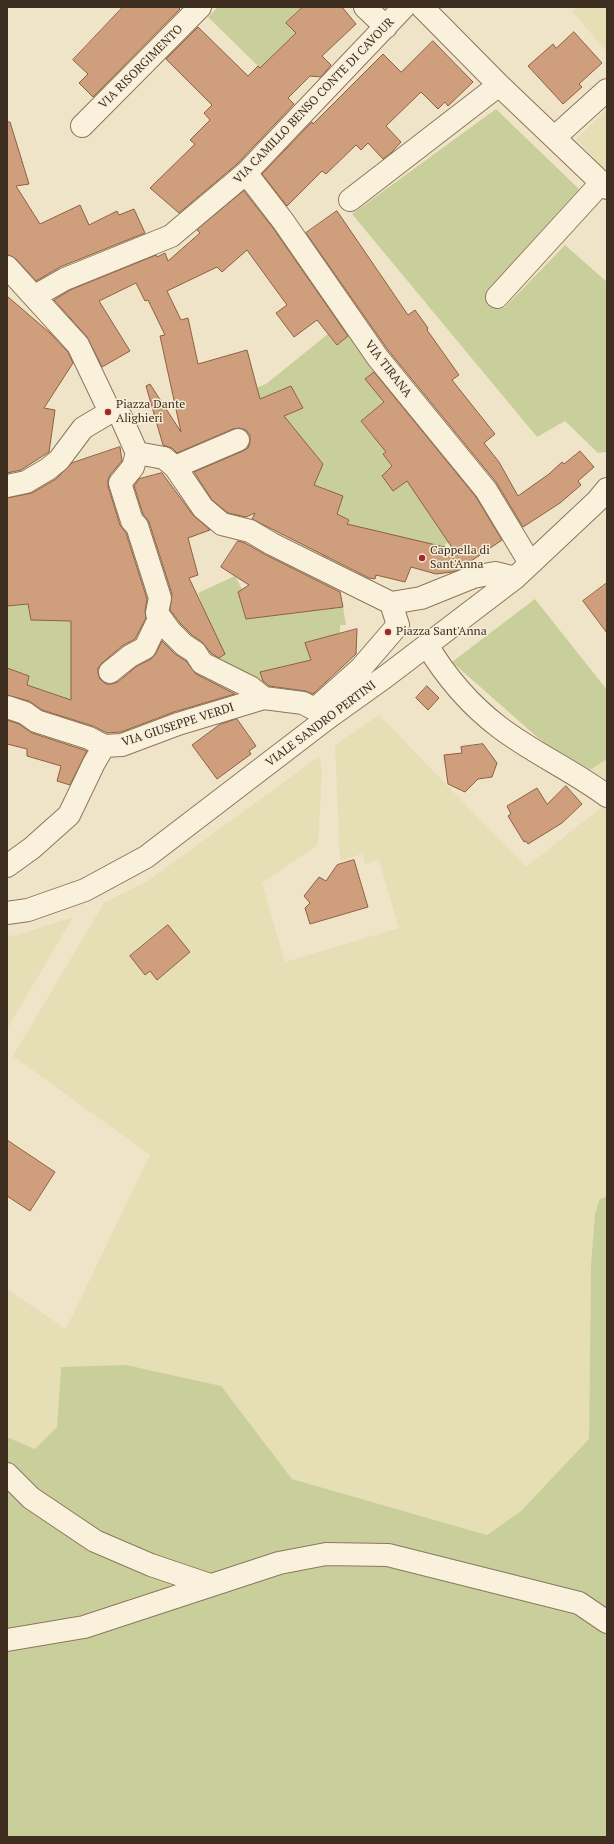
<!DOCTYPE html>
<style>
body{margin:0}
#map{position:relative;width:614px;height:1844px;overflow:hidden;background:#f0e4c8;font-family:"PT Serif",serif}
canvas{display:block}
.frame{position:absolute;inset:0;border:8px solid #3d2e20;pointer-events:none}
</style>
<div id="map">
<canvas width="614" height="1844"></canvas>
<div class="frame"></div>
</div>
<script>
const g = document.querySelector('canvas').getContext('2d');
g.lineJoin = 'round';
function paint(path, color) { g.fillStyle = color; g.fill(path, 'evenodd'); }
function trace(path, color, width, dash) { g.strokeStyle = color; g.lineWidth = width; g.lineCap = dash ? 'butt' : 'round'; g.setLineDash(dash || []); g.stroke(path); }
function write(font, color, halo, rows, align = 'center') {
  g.font = font + ' "PT Serif",serif'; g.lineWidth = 3; g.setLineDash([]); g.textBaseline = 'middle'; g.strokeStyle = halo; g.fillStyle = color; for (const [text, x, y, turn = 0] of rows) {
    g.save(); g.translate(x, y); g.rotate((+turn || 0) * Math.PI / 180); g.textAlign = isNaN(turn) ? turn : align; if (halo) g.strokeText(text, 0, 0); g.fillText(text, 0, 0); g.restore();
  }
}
paint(new Path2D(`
 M 578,7 L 607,7 L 607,52 L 572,11 Z
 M 607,109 L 607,168 L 603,168 L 576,139 Z
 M 379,715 L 526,867 L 607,803 L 607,1196 L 600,1199 L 595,1213 L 591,1265 L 589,1439 L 521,1511 L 487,1535 L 292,1479 L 221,1387 L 61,1367 L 57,1427 L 35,1449 L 7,1437 L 7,1289 L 66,1329 L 150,1155 L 13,1056 L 104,903 L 146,882 L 320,756 L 322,771 L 318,845 L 262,883 L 285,962 L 399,928 L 379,860 L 365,864 L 362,854 L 340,861 L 335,745 Z
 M 607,759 L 607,789 L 585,773 Z
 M 73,917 L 7,1029 L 7,936 L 17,935 Z`), '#e6deb5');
paint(new Path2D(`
 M 218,7 L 303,7 L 286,23 L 296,33 L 260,68 L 208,17 Z
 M 496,109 L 579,189 L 487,291 L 504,308 L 565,245 L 607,282 L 606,452 L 598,453 L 565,421 L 537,437 L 352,214 Z
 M 353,332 L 378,369 L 365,379 L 384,402 L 361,421 L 373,436 L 409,408 L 421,424 L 383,454 L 392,466 L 382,477 L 393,491 L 415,475 L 422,503 L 440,529 L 454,541 L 445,544 L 447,552 L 328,553 L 328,562 L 321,558 L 328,539 L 346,529 L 349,520 L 337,514 L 343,496 L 314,485 L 323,464 L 282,416 L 303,407 L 291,386 L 259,399 L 238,395 L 266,384 L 328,334 L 337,345 Z
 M 235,576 L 242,589 L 238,592 L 246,619 L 343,607 L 346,625 L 340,625 L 340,658 L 292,664 L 261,672 L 264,688 L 221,661 L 198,593 Z
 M 535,599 L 607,690 L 607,759 L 585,773 L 537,737 L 452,662 Z
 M 7,601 L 10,606 L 28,604 L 31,620 L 68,621 L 70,603 L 97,609 L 71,627 L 71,667 L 81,677 L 102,677 L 103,690 L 80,699 L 66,699 L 27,685 L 29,676 L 7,668 Z
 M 607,1196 L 607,1837 L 7,1837 L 7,1437 L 35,1449 L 57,1427 L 61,1367 L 126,1365 L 221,1386 L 292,1479 L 487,1535 L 521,1511 L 589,1439 L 591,1265 L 595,1213 L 600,1199 Z`), '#c9cf9b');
const building = new Path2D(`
 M 123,7 L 178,7 L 180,9 L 93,97 L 79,83 L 88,74 L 73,60 Z
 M 303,7 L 342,7 L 356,24 L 322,56 L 331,65 L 321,77 L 310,76 L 288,98 L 294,104 L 237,164 L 179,213 L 150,188 L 195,144 L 190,140 L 210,120 L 204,113 L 212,105 L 166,59 L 198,27 L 248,76 L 258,66 L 260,68 L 296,33 L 286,23 Z
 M 574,32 L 602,63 L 579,84 L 582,87 L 563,104 L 528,66 L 553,44 L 556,48 Z
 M 433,41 L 473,82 L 448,106 L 445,102 L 438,109 L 421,92 L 386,126 L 401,142 L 391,153 L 383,159 L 368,143 L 361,150 L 356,145 L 326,174 L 322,171 L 287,206 L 262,174 L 312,122 L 313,124 L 383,54 L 401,72 Z
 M 7,122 L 10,122 L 29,184 L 16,186 L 40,224 L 80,205 L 89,225 L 117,211 L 119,215 L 134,209 L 145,233 L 60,267 L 36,281 L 16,259 L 7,254 Z
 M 244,191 L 273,228 L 348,336 L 337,345 L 317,320 L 294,337 L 276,313 L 287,305 L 247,250 L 222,272 L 217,267 L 167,291 L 181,320 L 188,318 L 198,364 L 247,350 L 260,399 L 291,386 L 303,408 L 284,416 L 323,464 L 314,485 L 343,496 L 337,514 L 349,520 L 347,524 L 453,549 L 407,481 L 393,491 L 382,476 L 392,466 L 383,454 L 386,452 L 361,421 L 384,402 L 365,379 L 374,372 L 476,497 L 502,540 L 458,570 L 452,572 L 436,574 L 411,567 L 405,582 L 376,575 L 375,579 L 369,578 L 252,519 L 255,513 L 246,517 L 228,513 L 212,500 L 194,472 L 243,451 L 248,448 L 250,442 L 250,435 L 246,430 L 239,428 L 233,429 L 177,453 L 172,448 L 163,445 L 146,386 L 150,384 L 181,432 L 160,336 L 165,335 L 148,300 L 145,301 L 136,283 L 99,301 L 130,351 L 102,367 L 87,337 L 54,300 L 70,290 L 156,255 L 157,257 L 165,253 L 168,261 L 200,233 L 197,230 Z
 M 337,211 L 408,315 L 415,310 L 428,328 L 427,330 L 459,375 L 452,380 L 495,434 L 484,443 L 499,462 L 518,496 L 549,474 L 562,462 L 564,464 L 580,451 L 594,467 L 578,481 L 581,485 L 560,503 L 523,527 L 496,482 L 388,350 L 306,233 Z
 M 7,296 L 50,333 L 68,352 L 73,363 L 44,408 L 55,410 L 49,452 L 21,470 L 7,473 Z
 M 120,447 L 122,461 L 110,475 L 108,480 L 108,486 L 120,525 L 126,533 L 147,599 L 145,611 L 146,618 L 135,639 L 122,646 L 102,663 L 98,668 L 98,673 L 100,679 L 106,684 L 112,684 L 118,682 L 137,666 L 151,659 L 156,653 L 162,641 L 175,654 L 186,661 L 196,674 L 235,694 L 174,712 L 121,732 L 107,733 L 93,726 L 42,710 L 29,701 L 7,695 L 7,668 L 29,676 L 27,685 L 71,700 L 71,621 L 31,620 L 28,604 L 7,606 L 7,498 L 32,493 L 56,479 L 72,463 Z
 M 162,473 L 193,515 L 210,530 L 188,538 L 198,575 L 189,578 L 225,654 L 219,658 L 211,653 L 202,642 L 192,635 L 180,623 L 170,610 L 172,594 L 149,522 L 143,514 L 134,486 L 139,479 Z
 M 238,541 L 245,543 L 266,555 L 340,592 L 343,607 L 246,619 L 238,592 L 249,585 L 221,567 Z
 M 607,583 L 607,633 L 583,601 Z
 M 357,629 L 356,654 L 313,694 L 305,691 L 269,686 L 263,681 L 260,672 L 311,660 L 305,643 Z
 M 427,686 L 439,698 L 428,710 L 416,698 Z
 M 237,719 L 256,746 L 249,751 L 251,754 L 217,779 L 192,745 L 219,725 Z
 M 7,720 L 19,724 L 32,733 L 87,751 L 70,785 L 57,781 L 61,766 L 27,756 L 27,749 L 7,744 Z
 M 483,744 L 497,763 L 492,777 L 478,779 L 465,792 L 448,784 L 444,755 L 462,753 L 461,747 Z
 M 566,786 L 582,804 L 562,823 L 528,844 L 526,841 L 524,842 L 508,816 L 511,814 L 507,806 L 537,788 L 547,804 Z
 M 354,860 L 368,907 L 310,924 L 305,908 L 310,903 L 304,896 L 319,877 L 326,881 L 337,865 Z
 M 168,925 L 190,952 L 157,980 L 150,971 L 145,975 L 130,956 Z
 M 7,1140 L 55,1172 L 30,1211 L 7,1196 Z`);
paint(building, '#cf9f7d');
trace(building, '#8d5f41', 1);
const minor = new Path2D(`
 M 365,7 L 386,27
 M 422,7 L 499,85 L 607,188
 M 82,126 L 200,7
 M 555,137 L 607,90
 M 246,173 L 283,221 L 378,358 L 486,490 L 530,563
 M 350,200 L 499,85
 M 7,267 L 78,345 L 110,412 L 120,415 L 137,453 L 164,458 L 175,467 L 203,508 L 222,524 L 250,531 L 272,544 L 391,603 L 421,598 L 473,577 L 495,573 L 515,578
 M 35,296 L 65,279 L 171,236 L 246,173 L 404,7
 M 497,297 L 602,182
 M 137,453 L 133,467 L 120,483 L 132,521 L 137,526 L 160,598 L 157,613 L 170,631 L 184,645 L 195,652 L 202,663 L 250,687 L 264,698
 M 175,467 L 238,440
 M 7,486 L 26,482 L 48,469 L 59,460 L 83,428 L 110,412
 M 427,645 C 446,677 469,704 499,727 C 533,753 572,770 607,796
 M 110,672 L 130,656 L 145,648 L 156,625 L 163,621
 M 7,707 L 25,713 L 36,721 L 89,738 L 104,746 L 122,745 L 178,724 L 264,698 L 303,703 L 329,717
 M 315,709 L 361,668 L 398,625 L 391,603
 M 7,866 L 32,848 L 69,815 L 94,763 L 104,746
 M 7,913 L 28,910 L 85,890 L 146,857 L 329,717 L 385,677 L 515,578 L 597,501 L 607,489
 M 7,1474 L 31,1498 L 95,1541 L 151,1565 L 210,1585
 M 7,1640 L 84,1627 L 279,1563 L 326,1554 L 388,1555 L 579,1603 L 607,1622`);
trace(minor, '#8d765c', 24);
trace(minor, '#faf1dc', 22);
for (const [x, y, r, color] of [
 [108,412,4,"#9e2a2b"],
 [422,558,4,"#9e2a2b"],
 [388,632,4,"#9e2a2b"]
]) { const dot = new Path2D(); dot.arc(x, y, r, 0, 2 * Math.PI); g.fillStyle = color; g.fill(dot); trace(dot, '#f7eed8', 1.5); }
write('12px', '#3d2e20', '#f7eed8', [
 ["VIA RISORGIMENTO",141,67,-45],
 ["VIA CAMILLO BENSO CONTE DI CAVOUR",314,101,-46],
 ["VIA TIRANA",388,369,52],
 ["VIALE SANDRO PERTINI",321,724,-37],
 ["VIA GIUSEPPE VERDI",178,725,-18]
]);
write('12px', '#3d2e20', '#f7eed8', [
 ["Piazza Dante",116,405],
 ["Alighieri",116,419],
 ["Cappella di",430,551],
 ["Sant'Anna",430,565],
 ["Piazza Sant'Anna",396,632]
], 'left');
</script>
